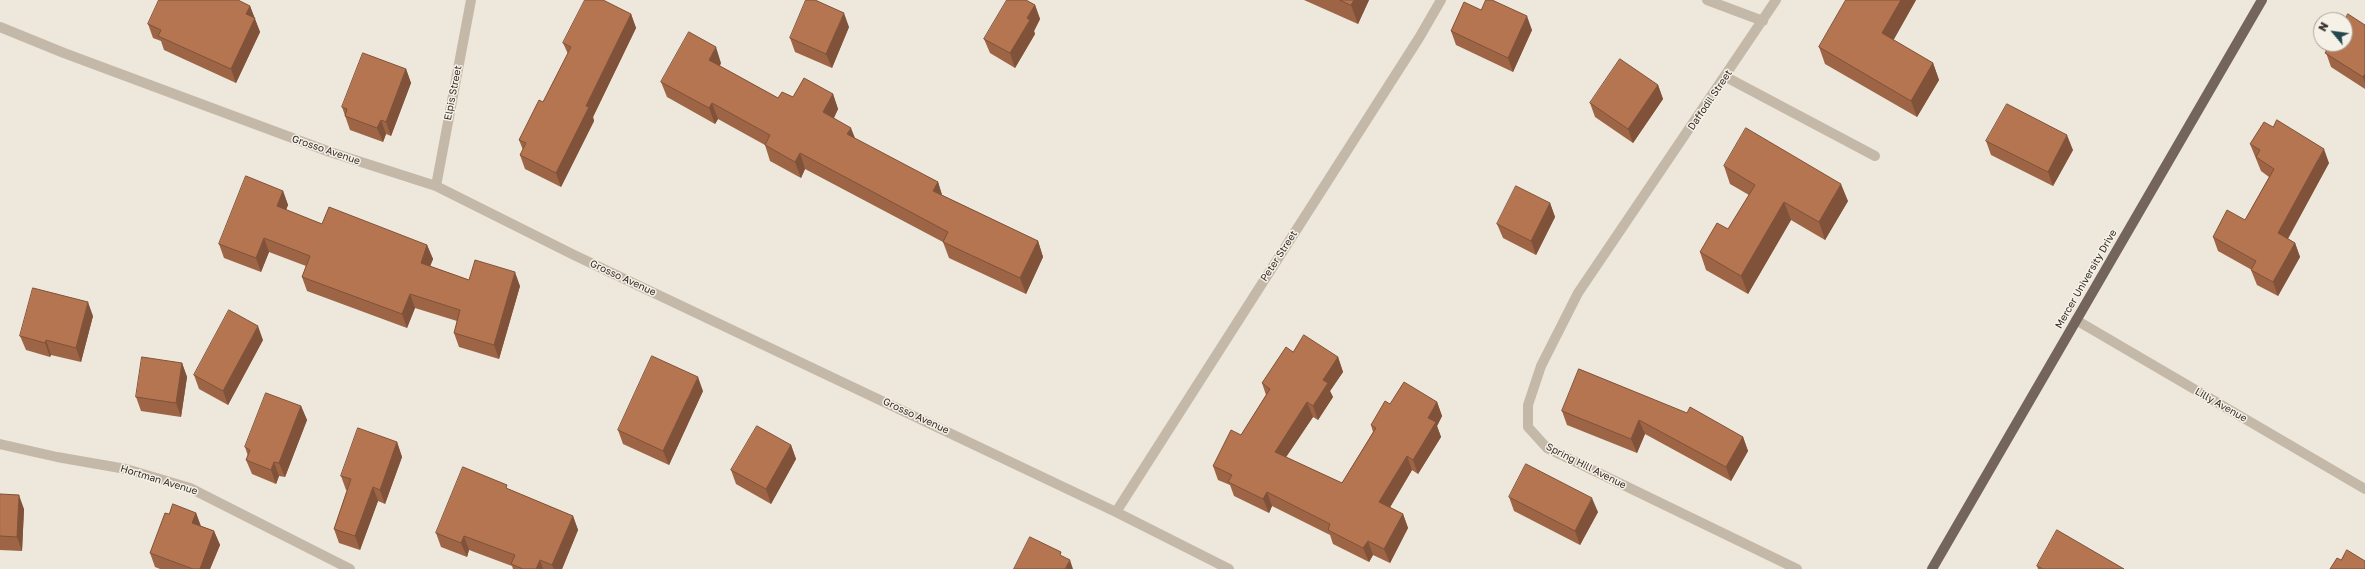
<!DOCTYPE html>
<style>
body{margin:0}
#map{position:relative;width:2365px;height:569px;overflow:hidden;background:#eee7db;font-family:"Golos Text",sans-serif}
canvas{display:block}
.north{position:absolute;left:2313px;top:12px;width:40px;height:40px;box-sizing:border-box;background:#f6f1e7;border:1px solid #a8a29b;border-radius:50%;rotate:299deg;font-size:11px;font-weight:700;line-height:16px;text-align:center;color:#332c28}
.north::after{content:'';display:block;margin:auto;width:14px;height:18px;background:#23474f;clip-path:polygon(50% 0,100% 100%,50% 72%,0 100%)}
</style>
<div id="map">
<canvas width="2365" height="569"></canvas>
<div class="north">N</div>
</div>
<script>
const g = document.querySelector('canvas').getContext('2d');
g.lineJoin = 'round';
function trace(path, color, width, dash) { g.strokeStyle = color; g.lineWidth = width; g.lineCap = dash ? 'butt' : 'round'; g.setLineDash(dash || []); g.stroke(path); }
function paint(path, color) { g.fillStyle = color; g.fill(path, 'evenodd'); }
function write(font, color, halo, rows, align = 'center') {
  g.font = font + ' "Golos Text",sans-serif'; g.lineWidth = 3; g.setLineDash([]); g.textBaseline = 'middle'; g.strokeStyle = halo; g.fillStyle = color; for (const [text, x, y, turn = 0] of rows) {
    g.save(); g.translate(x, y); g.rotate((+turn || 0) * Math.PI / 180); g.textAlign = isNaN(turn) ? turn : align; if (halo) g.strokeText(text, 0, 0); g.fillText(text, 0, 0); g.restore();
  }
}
trace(new Path2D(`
 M 1707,0 L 1763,21
 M 1776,0 L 1578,293 L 1541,366 L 1528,405 L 1528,427 L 1547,448 L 1797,569
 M 0,27 L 64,53 L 330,152 L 436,186 L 574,255 L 1116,512 L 1229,569
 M 1726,77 L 1875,156
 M 436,186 L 471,0
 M 2076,320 L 2365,489
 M 0,444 L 57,457 L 126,469 L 190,488 L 350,569
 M 1116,512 L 1419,38 L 1441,0`), '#c4b9a9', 10);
trace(new Path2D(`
 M 1932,569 L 2262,0`), '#73655b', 10);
paint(new Path2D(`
 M 1304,0 L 1369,0 L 1358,24 Z
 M 1846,0 L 1916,0 L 1893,40 L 1933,63 L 1939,80 L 1917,117 L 1825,64 L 1819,47 Z
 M 1035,5 L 1040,19 L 1034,31 L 1035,34 L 1015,68 L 990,53 L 984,39 Z
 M 250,6 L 260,32 L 236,83 L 164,50 L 161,41 L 153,38 L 148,24 Z
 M 1481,10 L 1532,30 L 1513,72 L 1456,45 L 1451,31 Z
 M 631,14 L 636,28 L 593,117 L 594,121 L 561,187 L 525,169 L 520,155 L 523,150 L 519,140 L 543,102 L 568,54 L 563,43 Z
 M 2365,25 L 2365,89 L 2331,67 L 2323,44 L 2345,44 Z
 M 849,27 L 832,68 L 795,52 L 790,38 Z
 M 721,63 L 720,66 L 778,98 L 833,94 L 838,109 L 834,118 L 855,139 L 938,182 L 942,195 L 1038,241 L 1043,257 L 1026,294 L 949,258 L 943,242 L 805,169 L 801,178 L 770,161 L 765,145 L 718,119 L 715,124 L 667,97 L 661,82 Z
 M 406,69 L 411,83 L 391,136 L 386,134 L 383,142 L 350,130 L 342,107 Z
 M 1658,85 L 1663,99 L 1633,143 L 1595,117 L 1590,103 Z
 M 1986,141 L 2073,150 L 2053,186 L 1991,155 Z
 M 2250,144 L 2329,163 L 2288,239 L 2295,243 L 2300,257 L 2278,296 L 2257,285 L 2251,270 L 2252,270 L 2218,251 L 2213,237 L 2245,220 L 2269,177 L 2261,171 Z
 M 1724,166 L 1848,201 L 1825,240 L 1791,220 L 1748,294 L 1706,270 L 1700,252 L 1728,229 L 1749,195 L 1730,184 Z
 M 283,191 L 288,205 L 286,210 L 322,224 L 427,245 L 433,259 L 430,266 L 469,280 L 520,286 L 499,359 L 459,347 L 454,333 L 457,321 L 415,308 L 407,328 L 307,291 L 302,277 L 306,266 L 269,252 L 261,272 L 224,258 L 219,244 Z
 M 1550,203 L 1555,217 L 1536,255 L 1503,238 L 1497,224 Z
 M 93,316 L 81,362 L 51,355 L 50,357 L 26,350 L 20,336 Z
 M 263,340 L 228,405 L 199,389 L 194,375 Z
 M 1293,352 L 1338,357 L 1343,372 L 1330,391 L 1333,397 L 1318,420 L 1313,417 L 1286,457 L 1342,483 L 1373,432 L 1371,425 L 1390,404 L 1437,402 L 1442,416 L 1437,426 L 1441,437 L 1418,474 L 1412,470 L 1390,507 L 1403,514 L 1408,528 L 1390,563 L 1373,555 L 1369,562 L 1333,544 L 1330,535 L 1272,506 L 1269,513 L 1234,496 L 1230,485 L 1218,480 L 1213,466 L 1241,435 L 1266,395 L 1262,383 Z
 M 182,363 L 187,377 L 181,417 L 141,411 L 136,397 Z
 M 1579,369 L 1743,437 L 1748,451 L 1731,481 L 1645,434 L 1637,453 L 1567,425 L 1562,411 Z
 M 703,391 L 669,465 L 623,444 L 618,430 Z
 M 301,406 L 307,420 L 285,477 L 279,476 L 276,484 L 252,474 L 246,460 L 248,456 L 245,447 Z
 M 397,442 L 402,457 L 385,504 L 378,501 L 360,550 L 339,543 L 334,529 L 347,490 L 346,490 L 341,476 Z
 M 791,445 L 796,459 L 771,504 L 736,484 L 731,470 Z
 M 508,489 L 573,516 L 578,530 L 562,569 L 513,569 L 512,566 L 469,550 L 467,557 L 441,547 L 436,533 Z
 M 0,494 L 24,509 L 22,551 L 0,550 Z
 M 1509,497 L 1598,512 L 1580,545 L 1514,511 Z
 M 196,513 L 201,526 L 214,531 L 220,545 L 210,569 L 160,569 L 155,567 L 150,553 L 169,514 Z
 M 2037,566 L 2124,569 L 2038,569 Z`), '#9d6546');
paint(new Path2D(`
 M 1354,0 L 1369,0 L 1358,24 L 1351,5 Z
 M 1901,0 L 1916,0 L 1888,50 L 1882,33 Z
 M 1035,5 L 1040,19 L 1034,31 L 1035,34 L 1015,68 L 1010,53 L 1027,18 Z
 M 250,6 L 260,32 L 236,83 L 231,69 L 246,14 Z
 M 844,13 L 849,27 L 832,68 L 826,54 Z
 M 631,14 L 636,28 L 593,117 L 594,121 L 561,187 L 556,173 L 586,106 Z
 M 1527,16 L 1532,30 L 1513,72 L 1508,58 Z
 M 716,47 L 721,63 L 714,75 L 709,60 Z
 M 1933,63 L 1939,80 L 1917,117 L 1911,101 Z
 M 406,69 L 411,83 L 391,136 L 386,122 Z
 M 2365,74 L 2365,83 L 2363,77 Z
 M 1658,85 L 1663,99 L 1633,143 L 1628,129 Z
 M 833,94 L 838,109 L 829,128 L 823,112 Z
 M 712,103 L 718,119 L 715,124 L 709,108 Z
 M 381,120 L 386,134 L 383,142 L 377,128 Z
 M 851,128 L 857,143 L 847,134 Z
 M 2067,135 L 2073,150 L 2053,186 L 2048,172 Z
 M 2324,149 L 2329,163 L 2283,247 L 2278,233 Z
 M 800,153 L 805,169 L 801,178 L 795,162 Z
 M 938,182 L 943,198 L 933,191 Z
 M 1841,184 L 1848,201 L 1825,240 L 1819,222 Z
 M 283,191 L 288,205 L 282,220 L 277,206 Z
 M 1784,202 L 1791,220 L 1748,294 L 1741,276 Z
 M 1550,203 L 1555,217 L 1536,255 L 1531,241 Z
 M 264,238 L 269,252 L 261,272 L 256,258 Z
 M 1038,241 L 1043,257 L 1026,294 L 1020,278 Z
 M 2295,243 L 2300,257 L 2278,296 L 2273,282 Z
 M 427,245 L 433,259 L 426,277 L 421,263 Z
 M 515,272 L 520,286 L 499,359 L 494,345 Z
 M 410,294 L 415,308 L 407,328 L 402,314 Z
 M 88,302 L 93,316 L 81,362 L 76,348 Z
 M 258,326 L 263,340 L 228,405 L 223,391 Z
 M 46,340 L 51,355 L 50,357 L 45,343 Z
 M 1338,357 L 1343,372 L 1330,391 L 1333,397 L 1318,420 L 1313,406 L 1323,380 Z
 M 182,363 L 187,377 L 181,417 L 176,403 Z
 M 698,377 L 703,391 L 669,465 L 663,451 Z
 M 1307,402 L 1313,417 L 1280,466 L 1275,452 Z
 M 1437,402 L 1442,416 L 1437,426 L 1441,437 L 1418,474 L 1413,460 L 1428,418 Z
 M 301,406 L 307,420 L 285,477 L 279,463 Z
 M 1639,420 L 1645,434 L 1637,453 L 1631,439 Z
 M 1743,437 L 1748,451 L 1731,481 L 1726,467 Z
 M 397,442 L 402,457 L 385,504 L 380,490 Z
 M 791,445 L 796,459 L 771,504 L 766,489 Z
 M 1407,456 L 1412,470 L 1385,516 L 1379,502 Z
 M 274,462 L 279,476 L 276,484 L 271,470 Z
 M 373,487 L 378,501 L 360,550 L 355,536 Z
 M 1267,492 L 1272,506 L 1269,513 L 1263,499 Z
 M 19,495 L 24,509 L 22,551 L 17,537 Z
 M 1592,498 L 1598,512 L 1580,545 L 1575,531 Z
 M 196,513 L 201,527 L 192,523 Z
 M 1403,514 L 1408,528 L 1390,563 L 1384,549 Z
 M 573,516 L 578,530 L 562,569 L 554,569 L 552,565 Z
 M 214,531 L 220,545 L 210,569 L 200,569 Z
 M 464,536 L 469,550 L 467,557 L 461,543 Z
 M 1368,541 L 1373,555 L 1369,562 L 1363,548 Z
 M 540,560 L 543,569 L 536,569 Z
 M 1070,560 L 1073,569 L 1065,569 Z`), '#7f5239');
const building = new Path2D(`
 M 159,0 L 238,0 L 250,6 L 246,14 L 255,18 L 231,69 L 158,36 L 161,30 L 148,24 Z
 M 585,0 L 603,0 L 631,14 L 586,106 L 589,107 L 556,173 L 520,155 L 526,143 L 519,140 L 539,100 L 543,102 L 571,47 L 563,43 Z
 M 806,0 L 815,0 L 844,13 L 826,54 L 790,38 Z
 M 1007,0 L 1026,0 L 1035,5 L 1027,18 L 1030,20 L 1010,53 L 984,39 Z
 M 1340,0 L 1354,0 L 1351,5 Z
 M 1486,0 L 1492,0 L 1527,16 L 1508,58 L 1451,31 L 1464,2 L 1481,10 Z
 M 1846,0 L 1901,0 L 1882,33 L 1933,63 L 1911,101 L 1819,47 Z
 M 2348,14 L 2365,25 L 2365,74 L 2363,77 L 2325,53 L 2331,45 L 2330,44 L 2345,44 L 2345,20 Z
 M 2335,16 L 2342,20 L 2332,20 Z
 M 689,32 L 716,47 L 709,60 L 778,98 L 782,92 L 793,97 L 804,78 L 833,94 L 823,112 L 851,128 L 847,134 L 938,182 L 933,191 L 1038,241 L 1020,278 L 943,242 L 948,232 L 800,153 L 795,162 L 765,145 L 770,135 L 712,103 L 709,108 L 661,82 Z
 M 363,53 L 406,69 L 386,122 L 381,120 L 377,128 L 345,116 L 347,109 L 342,107 Z
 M 1620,59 L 1658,85 L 1628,129 L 1590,103 Z
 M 2007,104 L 2067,135 L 2048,172 L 1986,141 Z
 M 2277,120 L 2324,149 L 2278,233 L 2295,243 L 2273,282 L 2251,270 L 2256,261 L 2213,237 L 2227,210 L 2245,220 L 2274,169 L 2256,157 L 2260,150 L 2250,144 L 2264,122 L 2273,127 Z
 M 1746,128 L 1841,184 L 1819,222 L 1784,202 L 1741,276 L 1700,252 L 1717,223 L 1728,229 L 1755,185 L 1724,166 Z
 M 246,176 L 283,191 L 277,206 L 322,224 L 329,207 L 427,245 L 421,263 L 469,280 L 475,260 L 515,272 L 494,345 L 454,333 L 460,310 L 410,294 L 402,314 L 302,277 L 310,256 L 264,238 L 256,258 L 219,244 Z
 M 1516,186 L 1550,203 L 1531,241 L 1497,224 Z
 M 33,288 L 88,302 L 76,348 L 46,340 L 45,343 L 20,336 Z
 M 229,310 L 258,326 L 223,391 L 194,375 Z
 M 1304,335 L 1338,357 L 1323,380 L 1328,383 L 1313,406 L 1307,402 L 1275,452 L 1342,483 L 1376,428 L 1371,425 L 1385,401 L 1390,404 L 1404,382 L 1437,402 L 1428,418 L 1436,422 L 1413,460 L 1407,456 L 1379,502 L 1403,514 L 1384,549 L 1368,541 L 1363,548 L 1328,530 L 1330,524 L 1267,492 L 1263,499 L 1228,482 L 1232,475 L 1213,466 L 1231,430 L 1241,435 L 1270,389 L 1262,383 L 1286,347 L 1293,352 Z
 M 652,356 L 698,377 L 663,451 L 618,430 Z
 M 142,357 L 182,363 L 176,403 L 136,397 Z
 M 1579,369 L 1687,413 L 1690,407 L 1743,437 L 1726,467 L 1639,420 L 1631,439 L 1562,411 Z
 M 266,393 L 301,406 L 279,463 L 274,462 L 271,470 L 246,460 L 250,450 L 245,447 Z
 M 757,426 L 791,445 L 766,489 L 731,470 Z
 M 358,428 L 397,442 L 380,490 L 373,487 L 355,536 L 334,529 L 351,479 L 341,476 Z
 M 1526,464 L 1592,498 L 1575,531 L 1509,497 Z
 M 463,467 L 507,485 L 506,488 L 573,516 L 552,565 L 540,560 L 536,569 L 523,569 L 511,564 L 515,555 L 464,536 L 461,543 L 436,533 Z
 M 0,494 L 19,495 L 17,537 L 0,536 Z
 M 173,504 L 196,513 L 192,523 L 214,531 L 200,569 L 193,569 L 150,553 L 165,513 L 169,514 Z
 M 2057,530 L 2124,569 L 2043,569 L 2037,566 Z
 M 1030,537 L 1061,552 L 1060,555 L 1070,560 L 1065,569 L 1014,569 Z
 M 2347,550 L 2365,561 L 2365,569 L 2330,569 L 2337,558 L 2341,560 Z`);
paint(building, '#b67551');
trace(building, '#7f5239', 1);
write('10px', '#332c28', '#f6f1e7', [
 ["Elpis Street",453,93,-79],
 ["Daffodil Street",1710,100,-56],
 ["Grosso Avenue",326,150,19],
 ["Peter Street",1279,256,-57],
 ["Grosso Avenue",623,278,25],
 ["Mercer University Drive",2086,279,-60],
 ["Lilly Avenue",2221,405,30],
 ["Grosso Avenue",916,416,25],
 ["Spring Hill Avenue",1586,466,27],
 ["Hortman Avenue",159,480,17]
]);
</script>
